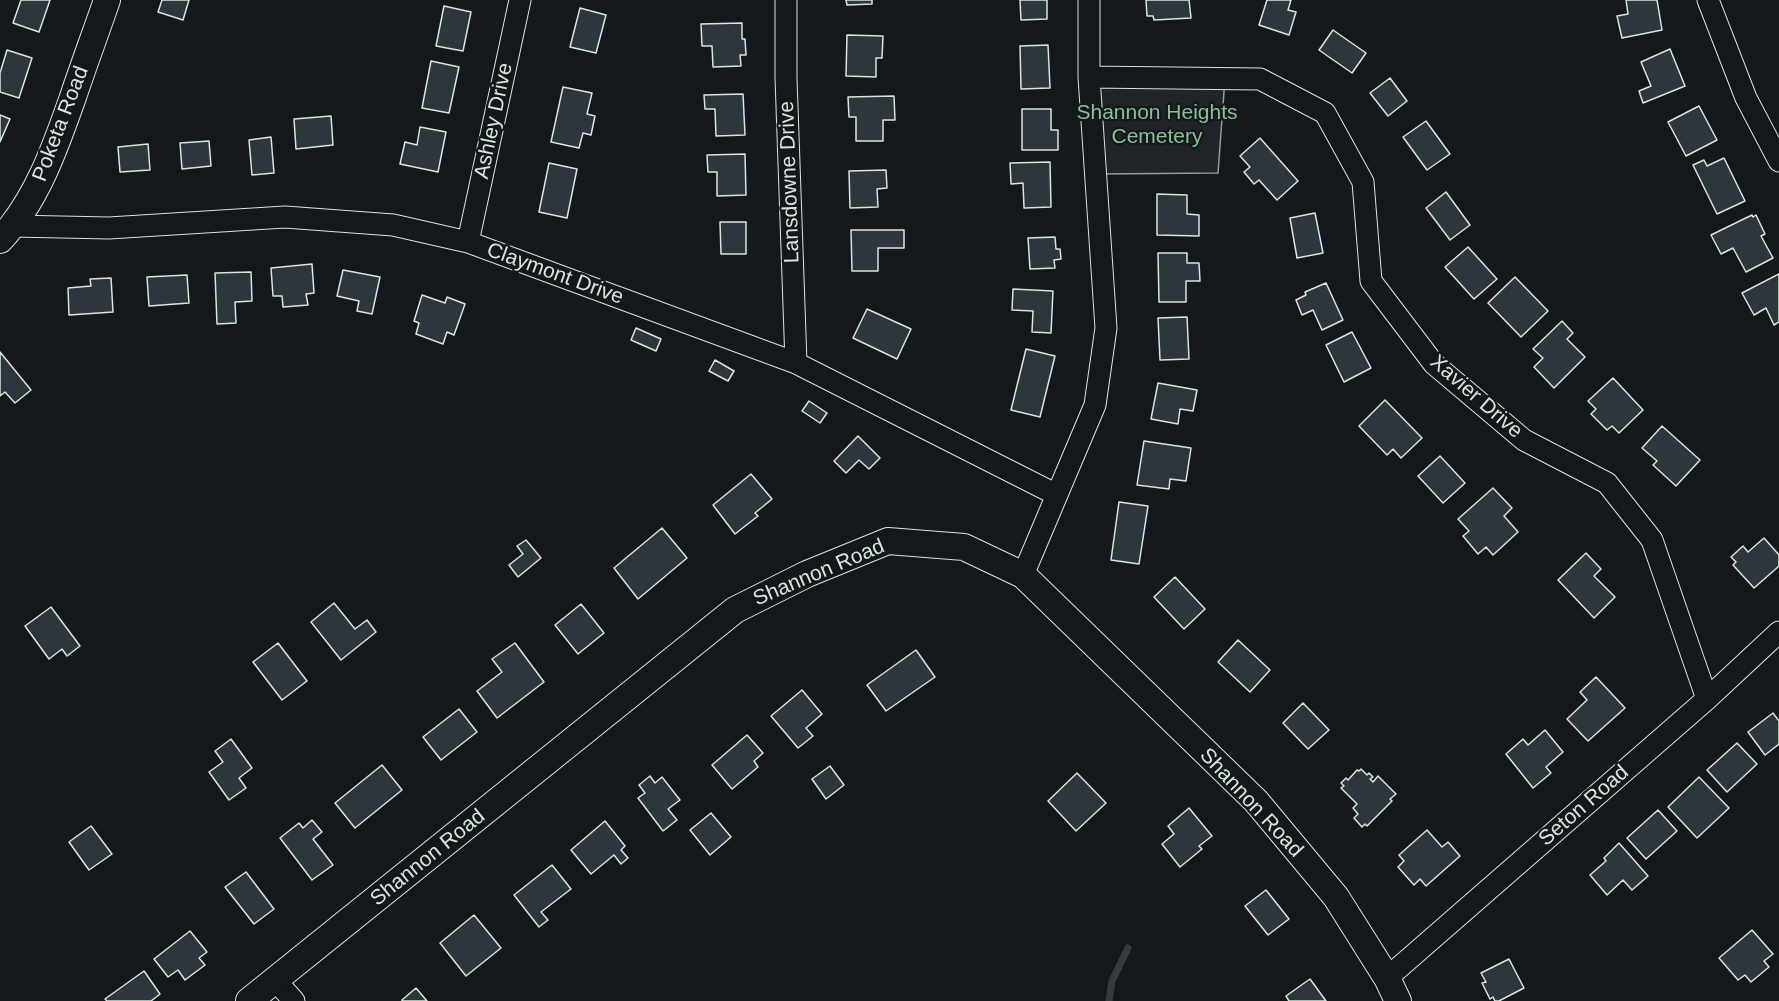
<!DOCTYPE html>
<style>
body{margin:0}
canvas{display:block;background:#14181c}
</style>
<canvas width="1779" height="1001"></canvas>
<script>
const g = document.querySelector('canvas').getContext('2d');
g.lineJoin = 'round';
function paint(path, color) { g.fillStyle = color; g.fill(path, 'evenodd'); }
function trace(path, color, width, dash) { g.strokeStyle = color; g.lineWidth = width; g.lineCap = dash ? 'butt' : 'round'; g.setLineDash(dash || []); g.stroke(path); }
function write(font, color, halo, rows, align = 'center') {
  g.font = font + ' Helvetica,sans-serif'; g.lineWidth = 4.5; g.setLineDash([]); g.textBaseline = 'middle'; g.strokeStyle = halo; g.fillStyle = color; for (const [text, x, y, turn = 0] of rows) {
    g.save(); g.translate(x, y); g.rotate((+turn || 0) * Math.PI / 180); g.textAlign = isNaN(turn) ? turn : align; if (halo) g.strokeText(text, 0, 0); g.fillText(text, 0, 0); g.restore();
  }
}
const green = new Path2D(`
 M 1089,77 L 1225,78 L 1218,173 L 1096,174 Z`);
paint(green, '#202428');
trace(green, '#939e99', 1.5);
trace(new Path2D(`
 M 1109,1001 L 1112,981 L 1128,948`), '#363b3e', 7);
const building = new Path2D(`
 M 21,0 L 50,0 L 39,32 L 13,23 Z
 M 162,0 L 189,0 L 183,20 L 158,12 Z
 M 846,0 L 872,0 L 872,4 L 847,5 Z
 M 1020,0 L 1047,0 L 1047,19 L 1021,20 Z
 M 1146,0 L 1189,0 L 1191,18 L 1154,20 L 1153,16 L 1147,16 Z
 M 1267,0 L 1291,0 L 1288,10 L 1296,12 L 1289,35 L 1259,25 Z
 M 1626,0 L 1657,0 L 1662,30 L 1622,38 L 1617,16 L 1628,14 Z
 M 444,6 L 471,12 L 463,51 L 436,46 Z
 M 580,8 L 606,15 L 596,53 L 570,47 Z
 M 742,23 L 742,39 L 745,39 L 746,55 L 740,55 L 741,66 L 713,67 L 712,46 L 702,46 L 701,24 Z
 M 1333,30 L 1366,53 L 1352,73 L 1319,50 Z
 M 847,35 L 883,36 L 882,58 L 876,58 L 876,77 L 846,76 Z
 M 1048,45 L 1050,88 L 1021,89 L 1020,46 Z
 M 1670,49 L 1685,86 L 1643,103 L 1639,91 L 1651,86 L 1641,62 Z
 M 7,50 L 32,58 L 19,98 L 0,92 L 0,73 Z
 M 431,61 L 459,67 L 449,113 L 422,108 Z
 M 1390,78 L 1407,101 L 1388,116 L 1370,93 Z
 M 563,87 L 592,93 L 587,114 L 595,116 L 591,135 L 583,133 L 579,148 L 551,142 Z
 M 743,94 L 745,135 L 716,136 L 715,109 L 705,109 L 704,95 Z
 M 894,96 L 895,120 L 883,120 L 883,141 L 856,141 L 856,117 L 849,117 L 848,97 Z
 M 1699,106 L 1717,140 L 1686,156 L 1668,122 Z
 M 1022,109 L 1051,109 L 1051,130 L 1058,130 L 1058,150 L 1022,150 Z
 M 0,115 L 10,119 L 0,142 Z
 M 331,116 L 333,145 L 296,149 L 294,119 Z
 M 1426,121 L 1450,154 L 1427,170 L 1403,137 Z
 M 420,127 L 446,132 L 438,172 L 400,164 L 405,142 L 417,145 Z
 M 271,137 L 274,173 L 252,175 L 249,140 Z
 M 1260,138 L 1298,181 L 1277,200 L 1259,180 L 1254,184 L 1244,172 L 1250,167 L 1240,156 Z
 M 209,141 L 211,166 L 182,169 L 180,143 Z
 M 148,144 L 150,170 L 120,172 L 118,147 Z
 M 745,154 L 746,195 L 717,196 L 717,172 L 708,172 L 707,155 Z
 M 1724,158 L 1745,201 L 1717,214 L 1693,165 L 1704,160 L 1707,166 Z
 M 1050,162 L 1051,207 L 1024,208 L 1023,183 L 1011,184 L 1010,163 Z
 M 549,163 L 577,169 L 567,218 L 539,212 Z
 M 886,170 L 887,188 L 877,189 L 878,207 L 850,208 L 849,171 Z
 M 1446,192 L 1470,225 L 1450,240 L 1426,208 Z
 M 1157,194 L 1187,195 L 1187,214 L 1199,215 L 1199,236 L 1157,235 Z
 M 1315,213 L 1323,253 L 1297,258 L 1290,218 Z
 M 1752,215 L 1753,217 L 1756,215 L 1765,234 L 1761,236 L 1773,258 L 1746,272 L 1733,248 L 1721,254 L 1711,235 Z
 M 720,222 L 746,222 L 746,254 L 721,254 Z
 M 851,230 L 904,230 L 904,248 L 878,248 L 878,271 L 852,271 Z
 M 1055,237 L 1056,249 L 1060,249 L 1061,259 L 1054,260 L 1055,268 L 1030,269 L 1028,238 Z
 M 1468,247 L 1497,279 L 1474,299 L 1445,267 Z
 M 1158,253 L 1187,253 L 1187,263 L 1199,263 L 1200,281 L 1186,281 L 1186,302 L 1159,302 Z
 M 312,264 L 314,293 L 306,294 L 308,305 L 283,307 L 282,296 L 273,296 L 271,268 Z
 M 343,270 L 380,277 L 372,314 L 357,311 L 359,301 L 337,296 Z
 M 251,272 L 252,301 L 235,302 L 236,323 L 217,324 L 215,273 Z
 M 1779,274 L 1779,322 L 1774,325 L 1766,308 L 1754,315 L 1742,293 Z
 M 187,275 L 189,303 L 149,306 L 147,277 Z
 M 1515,277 L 1548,311 L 1521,337 L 1488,303 Z
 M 111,278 L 113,312 L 69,315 L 68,288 L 91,286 L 90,279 Z
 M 1326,283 L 1343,320 L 1322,330 L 1313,310 L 1302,315 L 1296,300 L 1306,295 L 1305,292 Z
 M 1013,289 L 1053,291 L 1051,333 L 1032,332 L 1033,311 L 1012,310 Z
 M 422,295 L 445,303 L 447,297 L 465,304 L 454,335 L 447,332 L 443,344 L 416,334 L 419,323 L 414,321 Z
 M 867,309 L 911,329 L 897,359 L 853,338 Z
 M 1187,317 L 1189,359 L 1160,360 L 1158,318 Z
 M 1562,321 L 1573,333 L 1567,339 L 1585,357 L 1554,388 L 1534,367 L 1543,358 L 1533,349 Z
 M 636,328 L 661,339 L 656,351 L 631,340 Z
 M 1352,332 L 1371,368 L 1344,382 L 1326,345 Z
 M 1026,349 L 1055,356 L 1040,417 L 1011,410 Z
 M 0,352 L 31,390 L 15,403 L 5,392 L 0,396 Z
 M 715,360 L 734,371 L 728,381 L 709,371 Z
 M 1613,378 L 1643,410 L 1619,433 L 1612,426 L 1607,430 L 1591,414 L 1596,409 L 1588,401 Z
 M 1158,383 L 1197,390 L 1193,411 L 1180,409 L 1178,424 L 1151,419 Z
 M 1385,400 L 1422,438 L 1401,458 L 1393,449 L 1387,455 L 1359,426 Z
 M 809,401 L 827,413 L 820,423 L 802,411 Z
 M 1662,426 L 1700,460 L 1676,486 L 1653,465 L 1657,461 L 1642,448 Z
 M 858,436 L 880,458 L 869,469 L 859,460 L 846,473 L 834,461 Z
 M 1144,441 L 1191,448 L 1186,481 L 1170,479 L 1169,489 L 1137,485 Z
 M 1440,456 L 1465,483 L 1443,503 L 1418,476 Z
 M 751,474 L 772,499 L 755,513 L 758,516 L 735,534 L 713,505 Z
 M 1493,488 L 1512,508 L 1504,516 L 1518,532 L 1493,555 L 1486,547 L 1478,554 L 1463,536 L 1469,531 L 1458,519 Z
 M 1119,502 L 1148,506 L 1139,564 L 1111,560 Z
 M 662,528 L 687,558 L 638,599 L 614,568 Z
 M 1764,538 L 1779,555 L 1779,566 L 1754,588 L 1733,565 L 1736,562 L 1731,557 L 1743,546 L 1748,552 Z
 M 526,540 L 541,558 L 518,577 L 509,565 L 523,554 L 517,546 Z
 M 1586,553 L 1601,569 L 1594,576 L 1615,597 L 1594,618 L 1558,580 Z
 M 1175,577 L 1205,609 L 1184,629 L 1154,597 Z
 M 334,603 L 355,629 L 367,620 L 376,632 L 341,660 L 311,622 Z
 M 581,604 L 604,633 L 578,654 L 555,625 Z
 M 51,607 L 80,646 L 67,656 L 62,649 L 49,659 L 25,626 Z
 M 1238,640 L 1270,670 L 1250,692 L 1218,662 Z
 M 278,643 L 307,681 L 282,700 L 253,662 Z
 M 515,643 L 544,682 L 497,718 L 477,691 L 502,672 L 492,659 Z
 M 916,650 L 935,677 L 886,711 L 867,685 Z
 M 1596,677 L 1625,708 L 1588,741 L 1567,719 L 1587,700 L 1580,692 Z
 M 802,690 L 822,714 L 806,728 L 813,736 L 798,748 L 771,716 Z
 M 1303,703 L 1329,730 L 1308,749 L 1283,723 Z
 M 459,709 L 477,732 L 441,760 L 423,737 Z
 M 1773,713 L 1779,721 L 1779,744 L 1765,755 L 1748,732 Z
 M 1545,730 L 1563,752 L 1546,767 L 1551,773 L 1533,788 L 1506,754 L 1523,739 L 1528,745 Z
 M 747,735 L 763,753 L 754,761 L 758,767 L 732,789 L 712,765 Z
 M 231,739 L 252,768 L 239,778 L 246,788 L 229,800 L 209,772 L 223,762 L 215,751 Z
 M 1737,743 L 1757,764 L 1727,792 L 1707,770 Z
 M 382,765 L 402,790 L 355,828 L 335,803 Z
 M 830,766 L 844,785 L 826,799 L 812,779 Z
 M 1361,769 L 1367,775 L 1369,773 L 1373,777 L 1370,779 L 1373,782 L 1378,776 L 1396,794 L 1390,799 L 1392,801 L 1367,826 L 1365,824 L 1362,827 L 1354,818 L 1358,814 L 1353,808 L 1357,804 L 1341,788 L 1344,786 L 1341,783 L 1346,778 L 1348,780 L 1357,770 L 1359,771 Z
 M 1077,773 L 1106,803 L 1076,831 L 1048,801 Z
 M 650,776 L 655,783 L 662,777 L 680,800 L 668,809 L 677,820 L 663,831 L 638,798 L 645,793 L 639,785 Z
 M 1699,777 L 1729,808 L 1697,838 L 1668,807 Z
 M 1189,808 L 1212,836 L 1199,846 L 1202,849 L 1180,867 L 1162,844 L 1174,834 L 1168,826 Z
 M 1658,810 L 1677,831 L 1646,859 L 1627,838 Z
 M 711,813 L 731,837 L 710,855 L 690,830 Z
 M 312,820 L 322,832 L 313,839 L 333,865 L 312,880 L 280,838 L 299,823 L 303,828 Z
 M 605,821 L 625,846 L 621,850 L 628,858 L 621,864 L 614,855 L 591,874 L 571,850 Z
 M 91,826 L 112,854 L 89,870 L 69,842 Z
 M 1427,830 L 1442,847 L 1448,842 L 1460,856 L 1426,886 L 1420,879 L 1414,885 L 1398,867 L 1404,861 L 1399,855 Z
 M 1619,843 L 1648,876 L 1632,890 L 1623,880 L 1607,895 L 1590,875 L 1606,861 L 1604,858 Z
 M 552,865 L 571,889 L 541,912 L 548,920 L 539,927 L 514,895 Z
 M 246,872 L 274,909 L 254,924 L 225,887 Z
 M 1266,890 L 1289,919 L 1268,935 L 1245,906 Z
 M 474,915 L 501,948 L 466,976 L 440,943 Z
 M 1752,930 L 1773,954 L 1764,961 L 1769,967 L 1751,982 L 1745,975 L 1738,980 L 1719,958 Z
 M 190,931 L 207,952 L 199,958 L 205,965 L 185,980 L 178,970 L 168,977 L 154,959 Z
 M 1509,959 L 1524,988 L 1499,1001 L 1495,1001 L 1493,997 L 1490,999 L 1482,983 L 1486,982 L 1481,973 Z
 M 144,971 L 160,994 L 151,1001 L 107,1001 L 105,999 Z
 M 1310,979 L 1326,1001 L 1289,1001 L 1286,996 Z
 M 416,988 L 427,1001 L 402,1001 L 402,1000 Z`);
paint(building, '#2c363c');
trace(building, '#d8e6dc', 1.5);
const minor = new Path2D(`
 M 786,0 L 786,78 L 796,363
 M 1708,0 L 1746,98 L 1779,161
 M 1089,77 L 1260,79 L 1325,113 L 1363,182 L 1371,281 L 1434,364 L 1524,440 L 1607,483 L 1652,540 L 1707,699
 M 13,226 L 109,228 L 285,217 L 393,225 L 468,242 L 796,363 L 1057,495
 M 468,242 L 520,0
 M 1023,575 L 1095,405 L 1106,328 L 1089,77 L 1089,0
 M 1387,978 L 1707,699 L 1779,632
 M 276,981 L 294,1001`);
const tertiary = new Path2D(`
 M 0,240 C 37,200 55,148 73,97 C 84,64 96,32 107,0
 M 249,1001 L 735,610 L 807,574 L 888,541 L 964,547 L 1023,575 L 1256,801 L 1336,897 L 1387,978 L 1398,1001`);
trace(minor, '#d8e6dc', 23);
trace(tertiary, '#d8e6dc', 28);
trace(minor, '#14181c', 21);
trace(tertiary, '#14181c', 26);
write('21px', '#8ac095', '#14181c', [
 ["Shannon Heights",1157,113],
 ["Cemetery",1157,137]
]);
write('21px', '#d8e6dc', '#14181c', [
 ["Ashley Drive",494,121,-78],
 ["Poketa Road",61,124,-69],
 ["Lansdowne Drive",790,182,-92],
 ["Claymont Drive",555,274,20],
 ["Xavier Drive",1476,397,41],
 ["Shannon Road",819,573,-23],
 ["Shannon Road",1251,803,47],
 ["Seton Road",1584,806,-41],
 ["Shannon Road",428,858,-39]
]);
</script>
